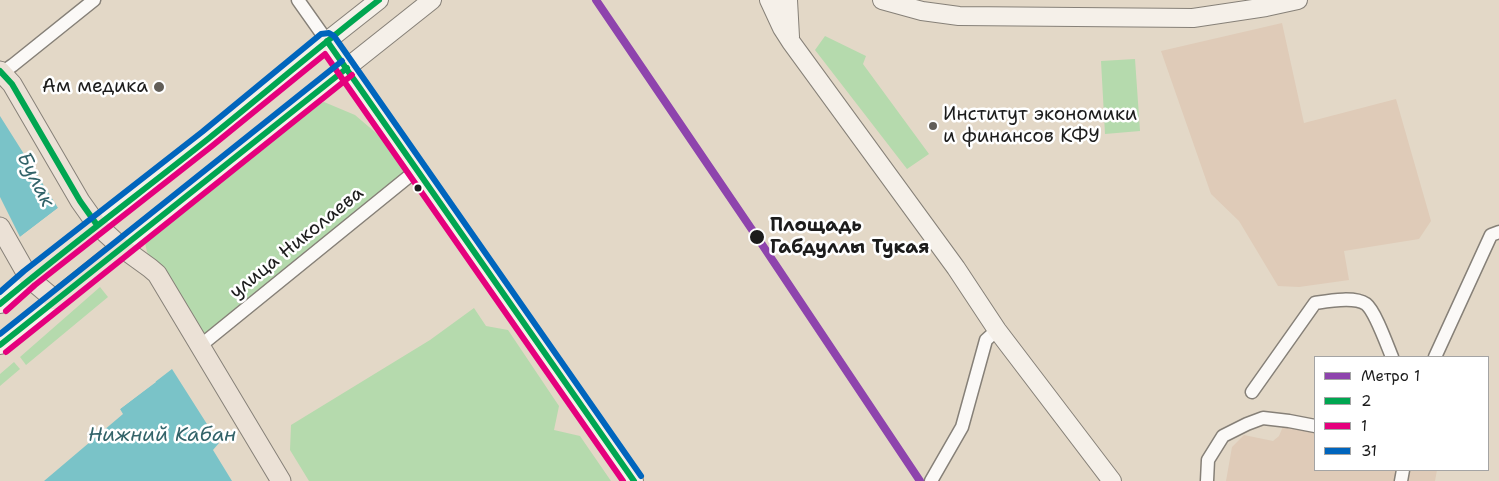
<!DOCTYPE html>
<meta charset="utf-8">
<style>
body{margin:0}
#map{position:relative;width:1499px;height:481px;overflow:hidden;background:#e3d8c7;font-family:"Shantell Sans",sans-serif}
canvas{display:block}
.legend{position:absolute;left:1314px;top:356px;width:175px;height:115px;box-sizing:border-box;background:#fff;border:1px solid #a4a4a4;margin:0;padding:6px 9px;list-style:none;font-size:15px;color:#1c1c1c}
.legend li{display:flex;align-items:center;gap:10px;height:25px}
.legend b{width:25px;border:1px solid #a4a4a4}
</style>
<div id="map">
<canvas width="1499" height="481"></canvas>
<ul class="legend">
<li><b style="height:6px;background:#8e44ad"></b>Метро 1</li>
<li><b style="height:6px;background:#00a651"></b>2</li>
<li><b style="height:6px;background:#e5007d"></b>1</li>
<li><b style="height:6px;background:#0065bd"></b>31</li>
</ul>
</div>
<script>
const g = document.querySelector('canvas').getContext('2d');
g.lineJoin = 'round';
function paint(path, color) { g.fillStyle = color; g.fill(path, 'evenodd'); }
function trace(path, color, width, dash) { g.strokeStyle = color; g.lineWidth = width; g.lineCap = dash ? 'butt' : 'round'; g.setLineDash(dash || []); g.stroke(path); }
function write(font, color, halo, rows, align = 'center') {
  g.font = font + ' "Shantell Sans",sans-serif'; g.lineWidth = 5; g.setLineDash([]); g.textBaseline = 'middle'; g.strokeStyle = halo; g.fillStyle = color; for (const [text, x, y, turn = 0] of rows) {
    g.save(); g.translate(x, y); g.rotate((+turn || 0) * Math.PI / 180); g.textAlign = isNaN(turn) ? turn : align; if (halo) g.strokeText(text, 0, 0); g.fillText(text, 0, 0); g.restore();
  }
}
paint(new Path2D(`
 M 1282,23 L 1304,123 L 1396,99 L 1431,221 L 1419,239 L 1344,251 L 1349,280 L 1299,287 L 1278,286 L 1239,221 L 1211,194 L 1161,51 Z
 M 1284,424 L 1315,431 L 1315,470 L 1437,470 L 1435,481 L 1226,481 L 1232,447 L 1244,435 L 1273,441 L 1279,436 Z`), '#dfcbb8');
paint(new Path2D(`
 M 825,36 L 866,56 L 863,64 L 929,154 L 907,169 L 815,50 Z
 M 1135,59 L 1140,131 L 1105,134 L 1101,61 Z
 M 324,102 L 355,115 L 382,138 L 406,172 L 202,337 L 147,252 L 145,243 L 148,238 L 317,105 Z
 M 100,287 L 108,297 L 26,365 L 20,357 Z
 M 474,308 L 486,326 L 508,330 L 559,406 L 554,430 L 580,436 L 611,481 L 309,481 L 290,450 L 291,425 L 430,340 Z
 M 14,362 L 20,369 L 0,386 L 0,374 Z`), '#b5daad');
paint(new Path2D(`
 M 0,116 L 58,208 L 20,237 L 0,197 Z
 M 172,369 L 219,443 L 213,450 L 232,481 L 44,481 L 123,414 L 120,409 Z`), '#7ac3c8');
paint(new Path2D(`
 M 58,208 L 59,210 L 21,239 L 20,237 Z
 M 154,380 L 156,382 L 120,409 L 118,407 Z`), '#e3d8c7');
const street = new Path2D(`
 M 298,0 L 327,41
 M 0,74 L 13,65 L 94,0
 M 200,346 L 418,169
 M 1435,357 L 1491,235 L 1499,232
 M 1252,392 L 1315,303 C 1328,301 1354,296 1366,304 C 1375,311 1387,345 1392,357
 M 931,481 L 962,427 L 986,340 L 997,330
 M 1207,481 L 1208,460 L 1223,436 L 1247,424 L 1263,418 L 1289,421 L 1315,426
 M 1401,481 L 1403,470`);
const secondary = new Path2D(`
 M 769,0 L 782,28 L 791,42 L 956,268 L 997,330 L 1112,481
 M 788,0 L 790,37
 M 882,0 L 922,11 L 959,16 L 1193,18 L 1266,7 L 1298,0
 M 327,41 L 413,163 L 634,481
 M 97,225 L 207,139 L 327,41 L 379,0
 M 121,247 L 432,0
 M 0,304 L 29,278
 M 0,345 L 55,300`);
const primary = new Path2D(`
 M 0,71 L 12,84 L 80,201 L 97,225 L 121,247 L 150,268 L 157,274 L 281,481
 M 0,227 L 29,278 L 55,300 L 121,247
 M 29,278 L 97,225`);
trace(street, '#868078', 15);
trace(secondary, '#868078', 20);
trace(primary, '#868078', 21);
trace(street, '#fbf9f7', 12);
trace(secondary, '#f5f0e9', 18);
trace(primary, '#ebe1d6', 19);
trace(new Path2D(`
 M 327,41 L 634,481
 M 0,71 L 12,84 L 80,201 L 97,225
 M 0,304 C 68,247 139,194 208,139 C 265,93 321,45 379,0
 M 0,345 L 347,68`), '#00a651', 6);
trace(new Path2D(`
 M 6,311 L 35,285 L 212,146 L 325,54 L 623,481
 M 6,352 L 352,75`), '#e5007d', 6);
trace(new Path2D(`
 M 0,292 L 24,271 L 202,132 L 321,34 L 329,33 L 334,36 L 641,476
 M 0,334 L 342,61`), '#0065bd', 6);
trace(new Path2D(`
 M 596,0 L 757,237 L 920,481`), '#8e44ad', 8);
for (const [x, y, r, color] of [
 [159,87,6,"#625e58"],
 [933,126,5,"#625e58"],
 [418,188,4.5,"#1c1c1c"],
 [757,237,8,"#1c1c1c"]
]) { const dot = new Path2D(); dot.arc(x, y, r, 0, 2 * Math.PI); g.fillStyle = color; g.fill(dot); trace(dot, '#fff', 2); }
write('19px', '#1c1c1c', '#fff', [
 ["Ам медика",148,87],
 ["Институт экономики",943,115,"left"],
 ["и финансов КФУ",943,137,"left"]
], 'right');
write('bold 19px', '#1c1c1c', '#fff', [
 ["Площадь",770,226],
 ["Габдуллы Тукая",770,248]
], 'left');
write('19px', '#1c1c1c', '#fff', [
 ["улица Николаева",297,243,-39]
]);
write('italic 20px', '#326369', '#fff', [
 ["Булак",35,180,63],
 ["Нижний Кабан",162,436]
]);
</script>
